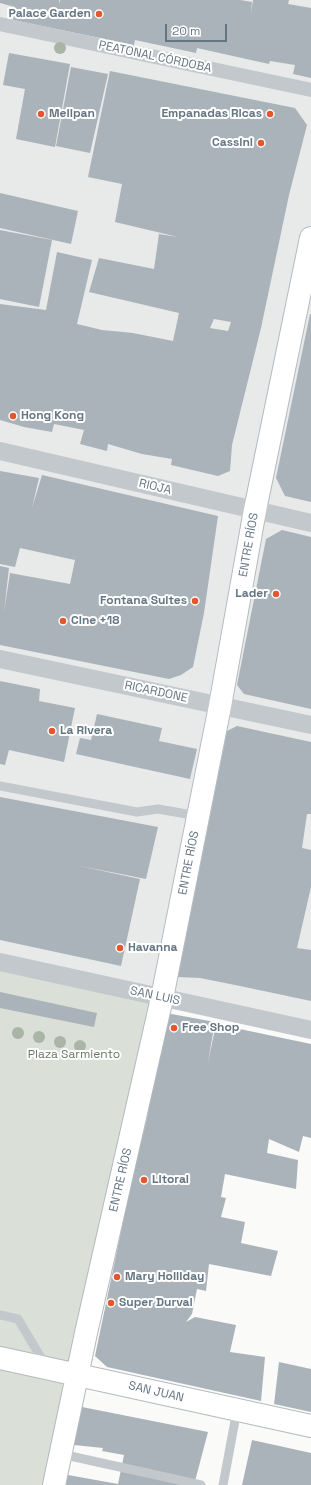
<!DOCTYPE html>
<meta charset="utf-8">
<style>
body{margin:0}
#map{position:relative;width:311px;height:1485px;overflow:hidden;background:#fafaf8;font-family:"Space Grotesk",sans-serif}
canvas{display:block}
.scale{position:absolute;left:165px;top:24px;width:62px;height:18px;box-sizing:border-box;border:2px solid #657683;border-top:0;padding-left:5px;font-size:12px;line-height:14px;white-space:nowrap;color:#657683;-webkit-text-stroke:3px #fff;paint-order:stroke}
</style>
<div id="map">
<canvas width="311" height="1485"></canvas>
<div class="scale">20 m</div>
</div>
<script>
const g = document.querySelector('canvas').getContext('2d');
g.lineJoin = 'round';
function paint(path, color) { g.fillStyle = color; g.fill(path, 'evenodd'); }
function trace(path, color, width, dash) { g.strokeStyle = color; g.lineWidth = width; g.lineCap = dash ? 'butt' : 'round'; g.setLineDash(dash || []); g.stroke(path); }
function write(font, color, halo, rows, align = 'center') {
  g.font = font + ' "Space Grotesk",sans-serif'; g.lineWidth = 4; g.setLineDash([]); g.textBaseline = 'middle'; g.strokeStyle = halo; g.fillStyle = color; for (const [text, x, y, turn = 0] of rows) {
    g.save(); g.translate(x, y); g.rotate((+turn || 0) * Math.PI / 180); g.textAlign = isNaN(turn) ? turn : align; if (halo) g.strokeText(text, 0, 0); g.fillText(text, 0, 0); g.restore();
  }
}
paint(new Path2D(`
 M 0,0 L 311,0 L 311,1030 L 0,962 Z`), '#e8e9e9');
paint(new Path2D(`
 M 0,962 L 162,998 L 54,1485 L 0,1485 Z`), '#dadfd7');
paint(new Path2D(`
 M 0,0 L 59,0 L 59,4 L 60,0 L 240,0 L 252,2 L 251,14 L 253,0 L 289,0 L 288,4 L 311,8 L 311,78 L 293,74 L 295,65 L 270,61 L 269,64 L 197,48 L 196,53 L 135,40 L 134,45 L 13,20 L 15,7 L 0,3 Z
 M 9,53 L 70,64 L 55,147 L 16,139 L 25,89 L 3,85 Z
 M 71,67 L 108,74 L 90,153 L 56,146 Z
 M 110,71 L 295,108 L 307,125 L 289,195 L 261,328 L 232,445 L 230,471 L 218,476 L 171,465 L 172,459 L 142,454 L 108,444 L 107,451 L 80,444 L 84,430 L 54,424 L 52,432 L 24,427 L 0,420 L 0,304 L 46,310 L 57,252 L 92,260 L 77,324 L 102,330 L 133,333 L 173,341 L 179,313 L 89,292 L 99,258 L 154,269 L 159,234 L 178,237 L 115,222 L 122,184 L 88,177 ZM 214,319 L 231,322 L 228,331 L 210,328 Z
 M 0,193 L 78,211 L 71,244 L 0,228 Z
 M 0,230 L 52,240 L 39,307 L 0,299 Z
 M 310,314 L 311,314 L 311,502 L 285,496 L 276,478 Z
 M 0,471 L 39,478 L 32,508 L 42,475 L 218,516 L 204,613 L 193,667 L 181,675 L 169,679 L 0,645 L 0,566 L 9,568 L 4,612 L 10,573 L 70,584 L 75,560 L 20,548 L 15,567 L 0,564 Z
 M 282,530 L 311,537 L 311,709 L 244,694 L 237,685 L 266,539 Z
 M 0,681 L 40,689 L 39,701 L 75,708 L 64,762 L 9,750 L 5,765 L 0,764 Z
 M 97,714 L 162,728 L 159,741 L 197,749 L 190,779 L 76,754 L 80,738 L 91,740 Z
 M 237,726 L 311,742 L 311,814 L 307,814 L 302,848 L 311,850 L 311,887 L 297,948 L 311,950 L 311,1001 L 240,986 L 200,978 L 178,977 L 227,731 Z
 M 0,797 L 158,827 L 146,879 L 75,865 L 140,879 L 121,966 L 0,940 Z
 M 0,992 L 97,1013 L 94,1027 L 0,1008 Z
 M 166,1013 L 215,1022 L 208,1062 L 216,1024 L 311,1044 L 311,1138 L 303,1136 L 299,1152 L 269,1139 L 267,1153 L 298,1160 L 296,1189 L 225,1174 L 221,1197 L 226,1198 L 221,1217 L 245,1222 L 241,1243 L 278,1251 L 271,1276 L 209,1264 L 206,1291 L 197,1289 L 192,1314 L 186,1322 L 195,1317 L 236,1325 L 230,1352 L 265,1357 L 261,1401 L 107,1367 L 95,1356 L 132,1179 L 147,1118 Z
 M 279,1362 L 311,1369 L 311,1412 L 274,1404 Z
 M 82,1407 L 208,1432 L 194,1485 L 66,1485 L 68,1475 L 118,1484 L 124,1455 L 102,1451 L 103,1448 L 74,1445 Z
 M 252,1440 L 311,1453 L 311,1485 L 242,1485 Z`), '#aab3b9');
const secondary = new Path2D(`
 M 0,1358 L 311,1426
 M 54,1485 L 86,1333 L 162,998 L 220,706 L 255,510 L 311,238`);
trace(secondary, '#b3babf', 24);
trace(new Path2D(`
 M 0,786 L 137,812 L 158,809 L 198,816
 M 0,1315 L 18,1319 L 46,1366
 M 61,1454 L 201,1485
 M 223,1485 L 237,1410`), '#c3c8cc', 9);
trace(new Path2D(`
 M 0,24 L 311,90`), '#c3c8cc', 14);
trace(new Path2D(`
 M 0,451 L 311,523
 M 0,659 L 311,725
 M 0,962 L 311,1030`), '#c3c8cc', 18);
trace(secondary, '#fff', 22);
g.fillStyle = '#aab4a7';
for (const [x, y] of [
 [60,48],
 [18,1033],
 [39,1037],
 [60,1042],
 [80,1046]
]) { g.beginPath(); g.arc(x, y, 6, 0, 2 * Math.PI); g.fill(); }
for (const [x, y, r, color] of [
 [99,14,4,"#e4572e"],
 [41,114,4,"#e4572e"],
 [270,114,4,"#e4572e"],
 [261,143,4,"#e4572e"],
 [13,416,4,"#e4572e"],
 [276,594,4,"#e4572e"],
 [195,601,4,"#e4572e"],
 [63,621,4,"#e4572e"],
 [52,731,4,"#e4572e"],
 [120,948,4,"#e4572e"],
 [174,1028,4,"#e4572e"],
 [144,1180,4,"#e4572e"],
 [117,1277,4,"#e4572e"],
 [111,1303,4,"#e4572e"]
]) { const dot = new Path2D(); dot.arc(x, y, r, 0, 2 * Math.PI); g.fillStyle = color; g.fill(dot); trace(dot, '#fff', 1.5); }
write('bold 12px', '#657683', '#fff', [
 ["Palace Garden",91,14,"right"],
 ["Melipan",49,114],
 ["Empanadas Ricas",262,114,"right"],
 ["Cassini",253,143,"right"],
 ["Hong Kong",21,416],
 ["Lader",268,594,"right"],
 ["Fontana Suites",187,601,"right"],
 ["Cine +18",71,621],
 ["La Rivera",60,731],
 ["Havanna",128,948],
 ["Free Shop",182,1028],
 ["Litoral",152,1180],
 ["Mary Holliday",125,1277],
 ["Super Durval",119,1303]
], 'left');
write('12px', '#657683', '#fff', [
 ["PEATONAL CÓRDOBA",155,57,12],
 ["RIOJA",155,487,13],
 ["ENTRE RÍOS",249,545,-80],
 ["RICARDONE",156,692,12],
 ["ENTRE RÍOS",189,863,-79],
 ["SAN LUIS",155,996,12],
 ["ENTRE RÍOS",121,1180,-77],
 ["SAN JUAN",156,1392,13]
]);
write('12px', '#687a64', '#fff', [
 ["Plaza Sarmiento",74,1055]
]);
</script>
